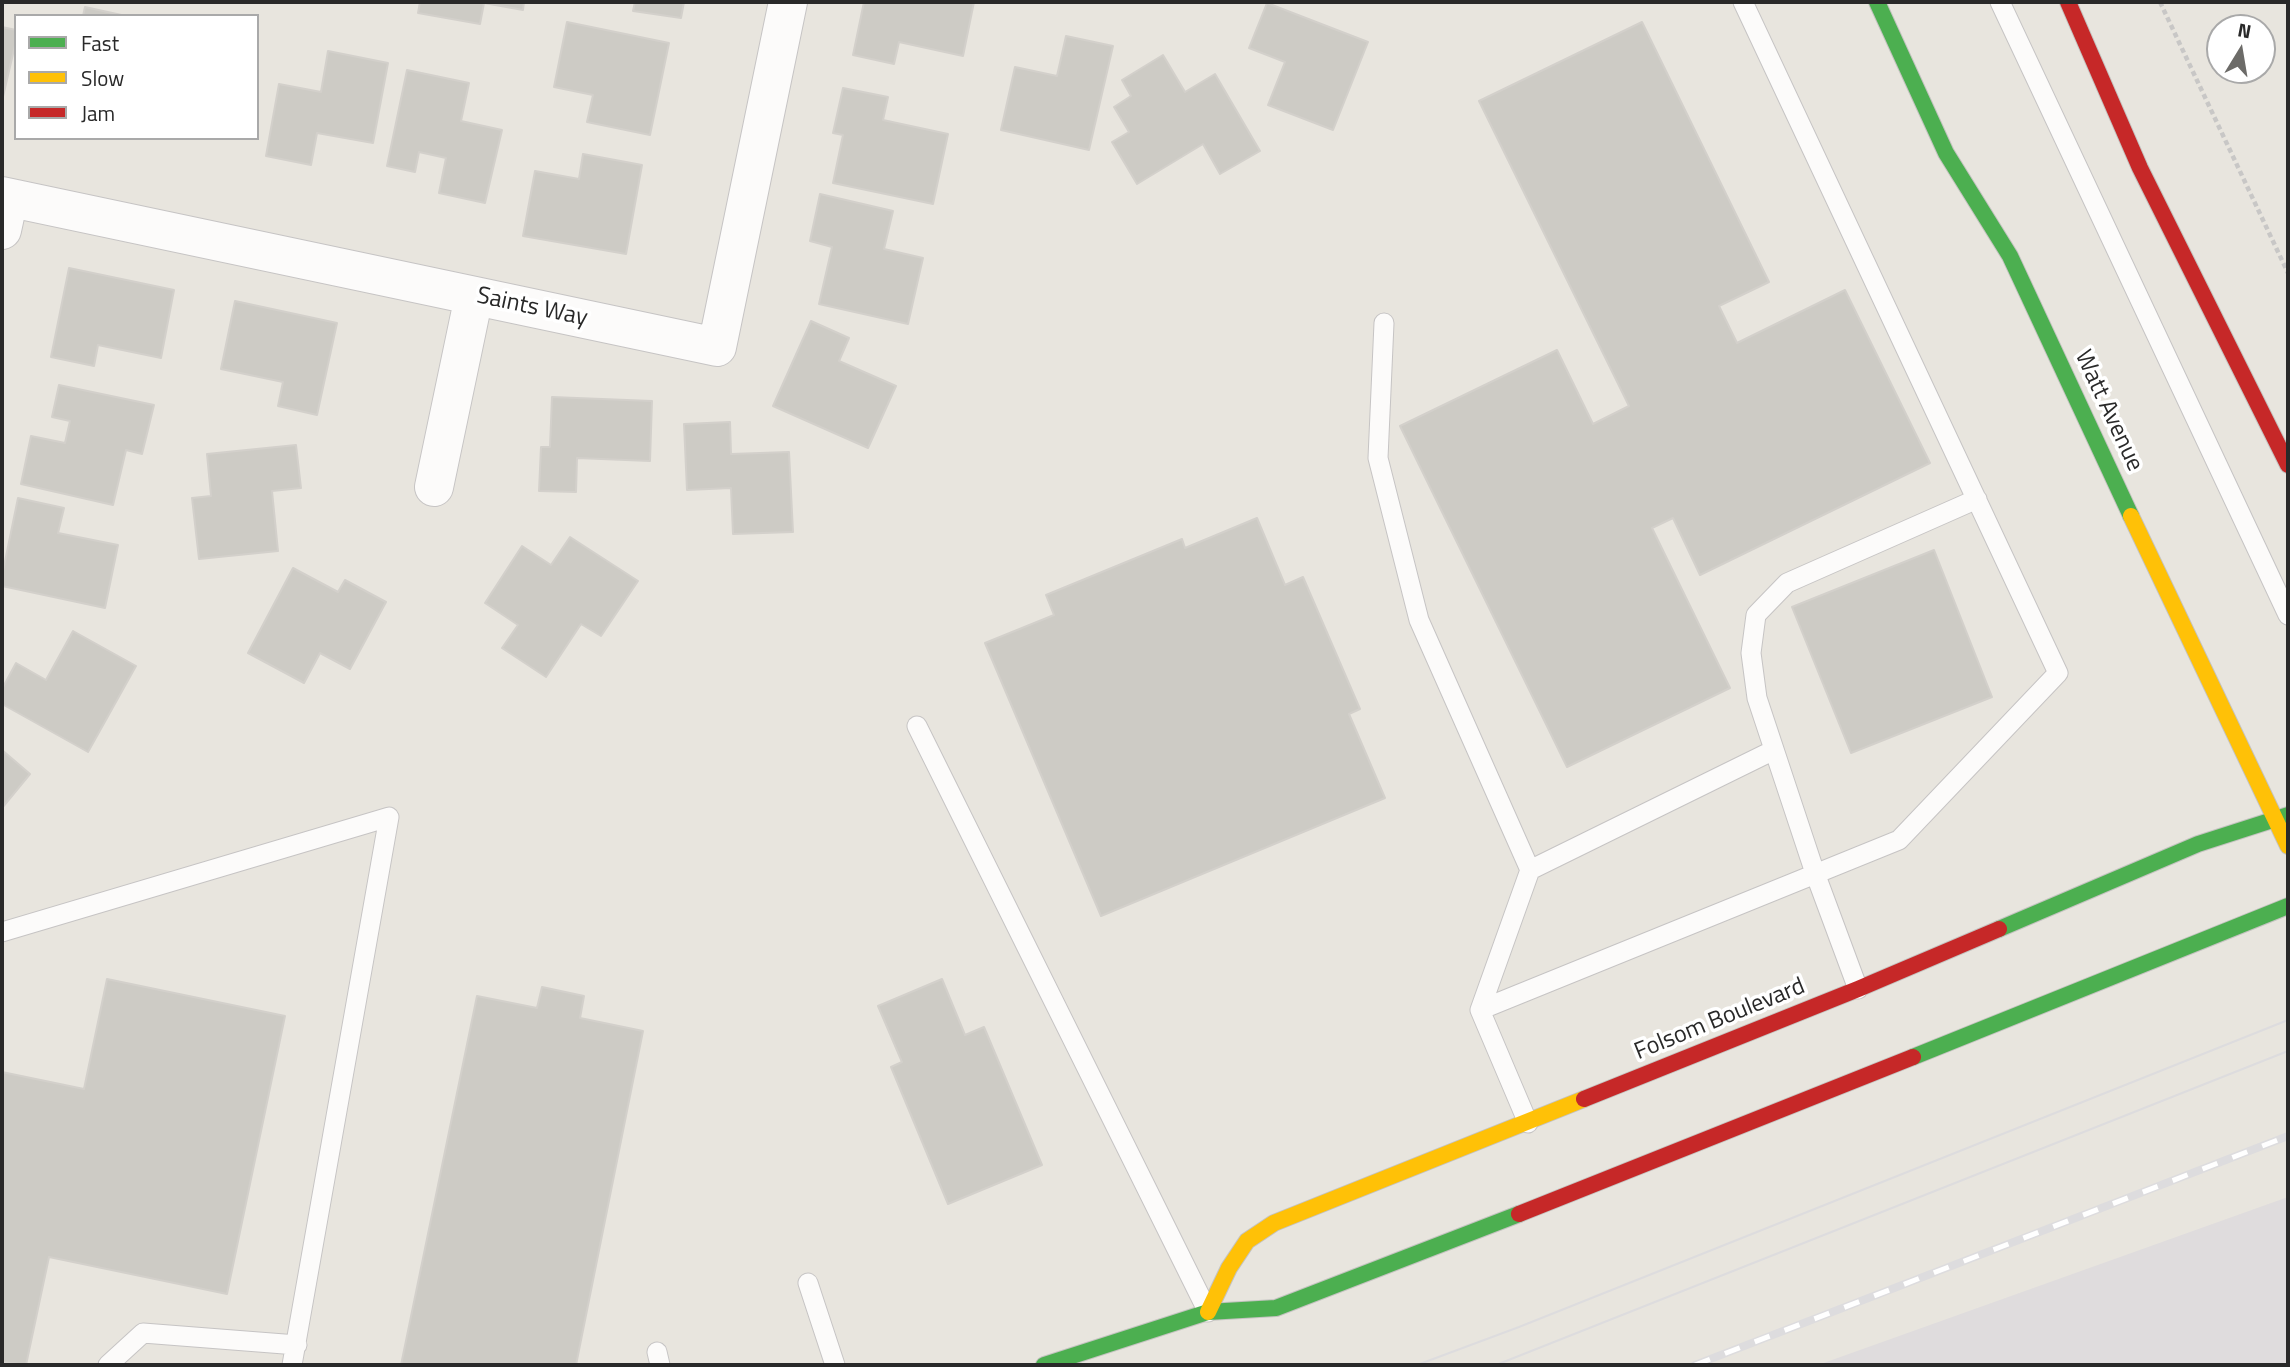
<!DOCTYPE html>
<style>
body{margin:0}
#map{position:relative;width:2290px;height:1367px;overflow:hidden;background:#e8e5de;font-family:"Titillium Web",sans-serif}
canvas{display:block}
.frame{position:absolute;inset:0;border:4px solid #292929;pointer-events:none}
.legend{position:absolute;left:14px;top:14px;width:245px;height:126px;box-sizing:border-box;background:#fff;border:2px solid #a9a9a9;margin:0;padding:9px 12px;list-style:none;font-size:21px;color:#292929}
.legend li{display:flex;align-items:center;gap:14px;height:35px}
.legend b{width:35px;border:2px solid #a9a9a9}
.north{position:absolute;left:2206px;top:14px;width:70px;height:70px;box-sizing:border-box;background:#fff;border:2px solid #a9a9a9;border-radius:50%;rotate:11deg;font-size:19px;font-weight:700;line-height:28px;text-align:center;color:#292929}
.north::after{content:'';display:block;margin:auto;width:24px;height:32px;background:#6c6b68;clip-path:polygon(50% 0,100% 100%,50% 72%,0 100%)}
</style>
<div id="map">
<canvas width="2290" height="1367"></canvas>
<div class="frame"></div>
<ul class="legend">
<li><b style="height:9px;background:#4caf50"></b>Fast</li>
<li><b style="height:9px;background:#ffc107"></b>Slow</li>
<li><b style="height:9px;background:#c62828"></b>Jam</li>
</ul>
<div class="north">N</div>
</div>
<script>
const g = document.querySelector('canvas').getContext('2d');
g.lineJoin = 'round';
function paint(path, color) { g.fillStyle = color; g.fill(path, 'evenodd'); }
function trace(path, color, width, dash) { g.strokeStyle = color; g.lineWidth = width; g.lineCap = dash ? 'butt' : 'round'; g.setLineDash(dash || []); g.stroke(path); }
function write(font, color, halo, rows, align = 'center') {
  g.font = font + ' "Titillium Web",sans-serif'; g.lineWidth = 7; g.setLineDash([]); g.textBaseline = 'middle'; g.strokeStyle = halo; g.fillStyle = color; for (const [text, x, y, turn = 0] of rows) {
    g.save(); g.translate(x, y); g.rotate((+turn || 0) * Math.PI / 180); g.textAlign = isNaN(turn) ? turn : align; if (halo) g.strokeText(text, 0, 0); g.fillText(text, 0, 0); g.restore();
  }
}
paint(new Path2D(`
 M 2288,1197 L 2288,1365 L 1818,1365 Z`), '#dfdcdd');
const building = new Path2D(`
 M 420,2 L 524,2 L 523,10 L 484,3 L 480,24 L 418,13 Z
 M 635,2 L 684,2 L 681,18 L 633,11 Z
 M 864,2 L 974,2 L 963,56 L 899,42 L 894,64 L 853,55 Z
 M 1267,3 L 1368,42 L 1333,130 L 1268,105 L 1285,62 L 1249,48 Z
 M 85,7 L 126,16 L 83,16 Z
 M 567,22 L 669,43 L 650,135 L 587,122 L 593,95 L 554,87 Z
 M 1642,22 L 1769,282 L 1719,306 L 1737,343 L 1845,290 L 1930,463 L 1700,575 L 1673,518 L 1652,528 L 1730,688 L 1567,767 L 1400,426 L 1557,350 L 1593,424 L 1629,406 L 1479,101 Z
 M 2,27 L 16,30 L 16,41 L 2,101 Z
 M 1066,36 L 1113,46 L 1089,150 L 1001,130 L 1015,67 L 1057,76 Z
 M 328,51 L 388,63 L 373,143 L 317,133 L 311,165 L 266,156 L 279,84 L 321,92 Z
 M 1163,55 L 1185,92 L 1215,74 L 1260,151 L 1220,174 L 1203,144 L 1137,184 L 1112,142 L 1129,132 L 1114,107 L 1131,96 L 1122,80 Z
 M 407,70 L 469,83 L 461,121 L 502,130 L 485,203 L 439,193 L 446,158 L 419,152 L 415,172 L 387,166 Z
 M 843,88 L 888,97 L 883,120 L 948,134 L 933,204 L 833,183 L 843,135 L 833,133 Z
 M 583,154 L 642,165 L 626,254 L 523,236 L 535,171 L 579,179 Z
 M 820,194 L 893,211 L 884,249 L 923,258 L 908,324 L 819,304 L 832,247 L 810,241 Z
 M 69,268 L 174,290 L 161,358 L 98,345 L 94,366 L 51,357 Z
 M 235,301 L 337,323 L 317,415 L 278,406 L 283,382 L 221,369 Z
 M 811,321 L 849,338 L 839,361 L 896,386 L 868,448 L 773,406 Z
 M 59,385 L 154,405 L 142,454 L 126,450 L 113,505 L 21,484 L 31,436 L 65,443 L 70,421 L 52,417 Z
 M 552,397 L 652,401 L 650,461 L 577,458 L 576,492 L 539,491 L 541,447 L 550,447 Z
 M 730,422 L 731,454 L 789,452 L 793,532 L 733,534 L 731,488 L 687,490 L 684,424 Z
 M 296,445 L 301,488 L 272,491 L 278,551 L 199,559 L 192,498 L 211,496 L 207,454 Z
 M 18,498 L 64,508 L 58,533 L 118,545 L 105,608 L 2,586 L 2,576 Z
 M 1257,518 L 1285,585 L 1303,577 L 1360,709 L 1349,714 L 1385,798 L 1101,916 L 985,643 L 1054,615 L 1046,595 L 1182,539 L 1185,548 Z
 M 570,537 L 638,581 L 601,636 L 581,624 L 546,677 L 502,648 L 518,625 L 485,603 L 522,546 L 551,565 Z
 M 1934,550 L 1992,697 L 1851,753 L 1792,607 Z
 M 293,568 L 338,592 L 345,580 L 386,602 L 350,669 L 320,653 L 304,683 L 248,653 Z
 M 73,631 L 136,666 L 88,752 L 2,704 L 2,689 L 16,663 L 46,680 Z
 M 2,750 L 30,774 L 2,808 Z
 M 107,979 L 285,1016 L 227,1294 L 49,1257 L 26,1365 L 2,1362 L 2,1072 L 84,1089 Z
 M 942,979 L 965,1035 L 984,1027 L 1042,1165 L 948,1204 L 891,1067 L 902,1062 L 878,1006 Z
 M 542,987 L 584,996 L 580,1018 L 643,1031 L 576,1365 L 401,1365 L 477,996 L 537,1008 Z`);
paint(building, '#cdcbc5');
trace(building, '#d3d0cb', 2);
const lane = new Path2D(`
 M 2000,2 L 2288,615
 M 1384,323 L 1378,458 L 1419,620 L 1530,870 L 1774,750
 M 917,726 L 1208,1312
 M 2,932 L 389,817 L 292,1365
 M 1858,989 L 1815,873 L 1757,698 L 1751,653 L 1756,615 L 1787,583 L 1977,499
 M 1480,1010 L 1899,840 L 2058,673 L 1743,2
 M 1528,1123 L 1480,1010 L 1530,870
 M 808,1283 L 835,1365
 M 657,1352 L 660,1365
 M 108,1365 L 143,1333 L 297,1345`);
const street = new Path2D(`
 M 2,196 L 717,347 L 788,2
 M 2,230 L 9,198
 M 434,487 L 474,296`);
const fast = new Path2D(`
 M 1877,2 L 1946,153 L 2010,256 L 2131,516
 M 1999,929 L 2198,844 L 2288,815
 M 1913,1057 L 2288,906
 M 1044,1365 L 1208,1312 L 1276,1308 L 1519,1214`);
const slow = new Path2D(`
 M 2131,516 L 2288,846
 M 1208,1312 L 1229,1268 L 1247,1241 L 1274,1223 L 1584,1099`);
const jam = new Path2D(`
 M 2068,2 L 2140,168 L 2288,465
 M 1584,1099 L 1858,989 L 1999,929
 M 1519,1214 L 1913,1057`);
trace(lane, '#c6c4c4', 21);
trace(street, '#c6c4c4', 40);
trace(fast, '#c4c3c0', 18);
trace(slow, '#c4c3c0', 18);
trace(jam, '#c4c3c0', 18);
trace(new Path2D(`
 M 2160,2 L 2288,273`), '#c8c7c6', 4.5, [5, 3.5]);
trace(lane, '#fcfbfa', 19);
trace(street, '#fcfbfa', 38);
trace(fast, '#4caf50', 16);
trace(slow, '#ffc107', 16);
trace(jam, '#c62828', 16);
trace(new Path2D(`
 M 1417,1365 L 1519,1327 L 2288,1020
 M 1496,1365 L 2288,1051`), '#dddcde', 2);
const rail = new Path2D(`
 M 1695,1365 L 2288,1136`);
trace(rail, '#dddcde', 8);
trace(rail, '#fff', 5, [16]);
write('24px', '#292929', '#fff', [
 ["Saints Way",532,308,12],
 ["Watt Avenue",2108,411,65],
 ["Folsom Boulevard",1720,1020,-22]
]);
</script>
